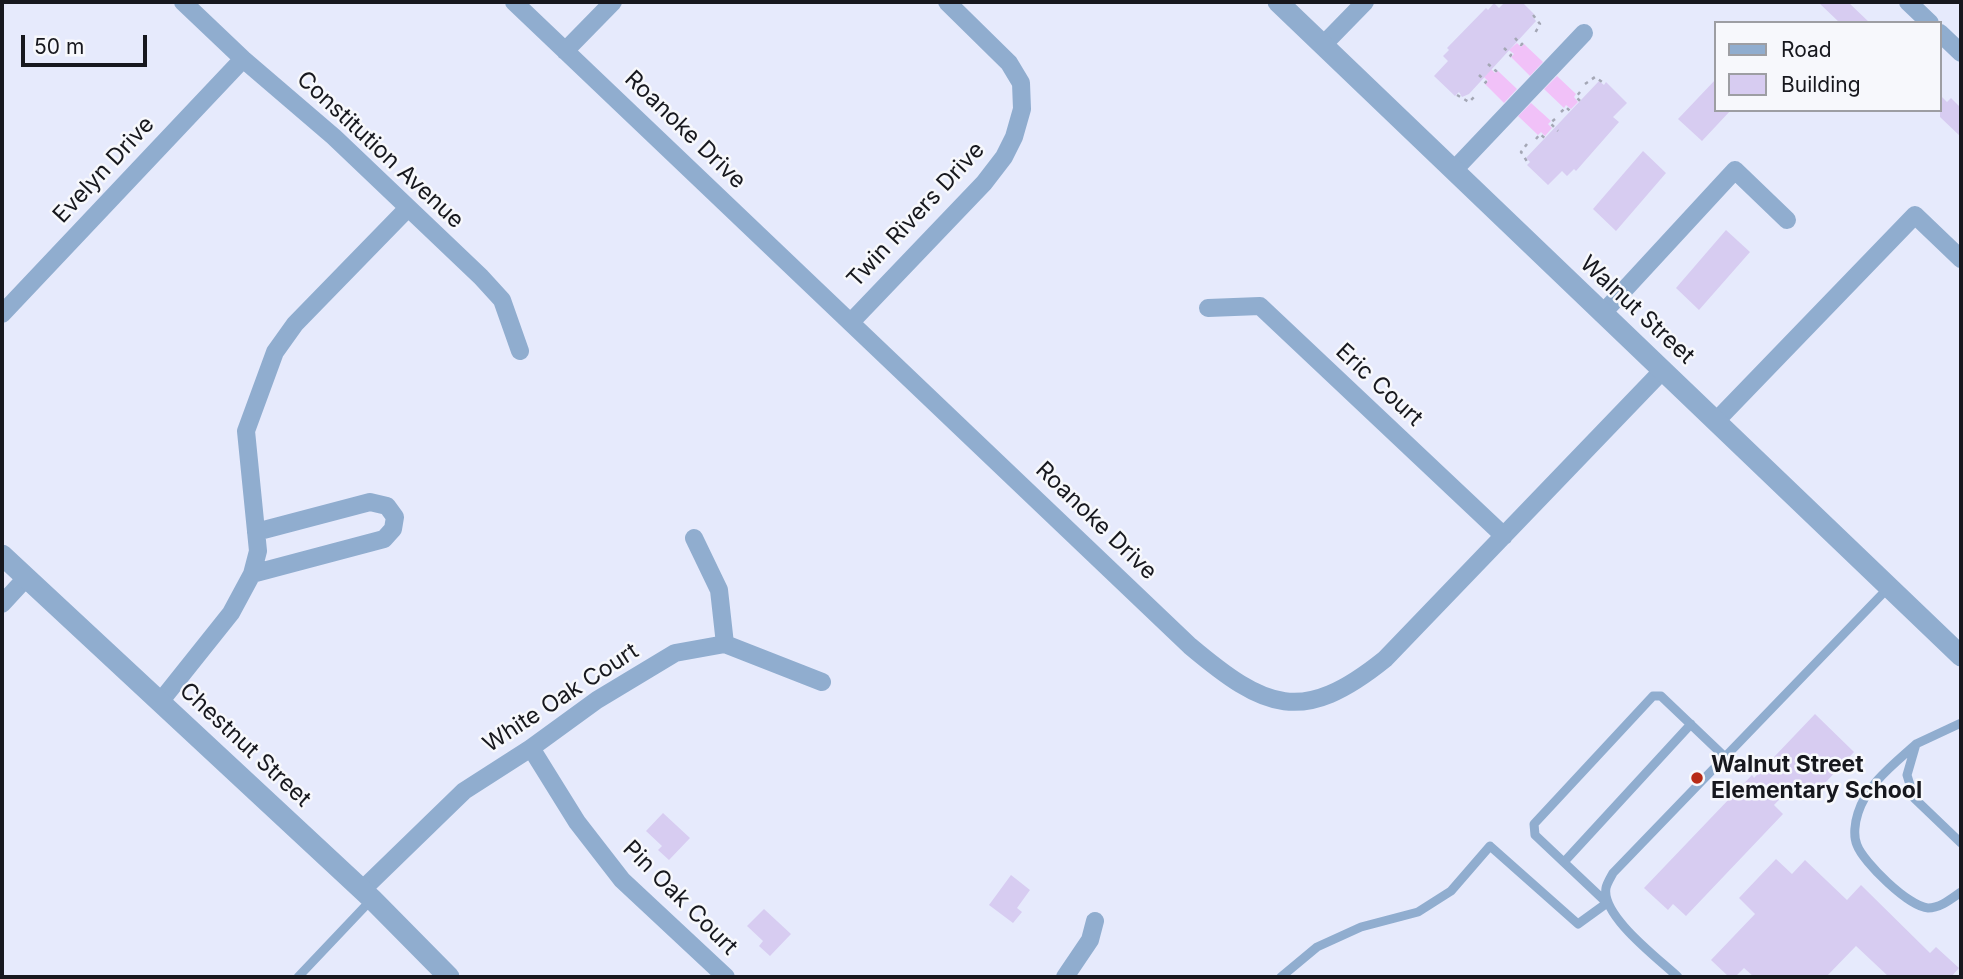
<!DOCTYPE html>
<style>
body{margin:0}
#map{position:relative;width:1963px;height:979px;overflow:hidden;background:#e6eafc;font-family:Inter,sans-serif}
canvas{display:block}
.frame{position:absolute;inset:0;border:4px solid #17181e;pointer-events:none}
.legend{position:absolute;left:1714px;top:21px;width:228px;height:91px;box-sizing:border-box;background:#f7f8fc;border:2px solid #9d9ea3;margin:0;padding:9px 12px;list-style:none;font-size:21px;color:#17181e}
.legend li{display:flex;align-items:center;gap:14px;height:35px}
.legend b{width:35px;border:2px solid #9d9ea3}
.scale{position:absolute;left:21px;top:35px;width:126px;height:32px;box-sizing:border-box;border:4px solid #17181e;border-top:0;padding-left:9px;font-size:21px;line-height:24px;white-space:nowrap;color:#17181e;-webkit-text-stroke:5px #f7f8fc;paint-order:stroke}
</style>
<div id="map">
<canvas width="1963" height="979"></canvas>
<div class="frame"></div>
<ul class="legend">
<li><b style="height:9px;background:#90adcf"></b>Road</li>
<li><b style="height:19px;background:#d7ccf1"></b>Building</li>
</ul>
<div class="scale">50 m</div>
</div>
<script>
const g = document.querySelector('canvas').getContext('2d');
g.lineJoin = 'round';
function paint(path, color) { g.fillStyle = color; g.fill(path, 'evenodd'); }
function trace(path, color, width, dash) { g.strokeStyle = color; g.lineWidth = width; g.lineCap = dash ? 'butt' : 'round'; g.setLineDash(dash || []); g.stroke(path); }
function write(font, color, halo, rows, align = 'center') {
  g.font = font + ' Inter,sans-serif'; g.lineWidth = 5; g.setLineDash([]); g.textBaseline = 'middle'; g.strokeStyle = halo; g.fillStyle = color; for (const [text, x, y, turn = 0] of rows) {
    g.save(); g.translate(x, y); g.rotate((+turn || 0) * Math.PI / 180); g.textAlign = isNaN(turn) ? turn : align; if (halo) g.strokeText(text, 0, 0); g.fillText(text, 0, 0); g.restore();
  }
}
paint(new Path2D(`
 M 1517,43 L 1521,47 L 1524,44 L 1543,62 L 1530,76 L 1511,57 L 1514,54 L 1509,50 Z
 M 1491,69 L 1495,73 L 1498,71 L 1517,89 L 1504,103 L 1485,84 L 1488,81 L 1484,77 Z
 M 1557,76 L 1576,94 L 1574,97 L 1578,102 L 1571,109 L 1566,105 L 1564,108 L 1544,89 Z
 M 1531,103 L 1551,121 L 1548,124 L 1552,128 L 1545,136 L 1541,132 L 1538,135 L 1518,116 Z`), '#f1c1f8');
paint(new Path2D(`
 M 1505,2 L 1522,2 L 1534,14 L 1532,16 L 1536,21 L 1469,94 L 1462,97 L 1459,92 L 1455,96 L 1434,76 L 1448,61 L 1443,56 L 1449,50 L 1447,48 L 1486,8 L 1488,10 L 1494,3 L 1499,8 Z
 M 1818,2 L 1848,2 L 1870,23 L 1840,23 Z
 M 1716,79 L 1716,110 L 1731,110 L 1702,141 L 1678,119 Z
 M 1599,81 L 1604,85 L 1606,82 L 1627,103 L 1613,117 L 1619,122 L 1576,171 L 1574,169 L 1567,176 L 1562,171 L 1548,185 L 1527,165 L 1530,162 L 1526,158 Z
 M 1940,95 L 1947,102 L 1951,98 L 1961,108 L 1961,137 L 1940,117 Z
 M 1643,151 L 1666,173 L 1616,231 L 1593,209 Z
 M 1726,230 L 1750,252 L 1699,310 L 1676,288 Z
 M 1815,714 L 1854,752 L 1811,798 L 1795,783 L 1774,805 L 1783,814 L 1686,916 L 1673,904 L 1668,910 L 1644,888 L 1752,775 L 1754,778 Z
 M 663,813 L 690,838 L 669,860 L 658,850 L 662,846 L 646,831 Z
 M 1776,859 L 1792,874 L 1805,860 L 1847,900 L 1861,885 L 1930,953 L 1936,947 L 1959,968 L 1951,977 L 1889,977 L 1856,946 L 1826,977 L 1754,977 L 1744,968 L 1735,977 L 1729,977 L 1711,960 L 1755,914 L 1739,898 Z
 M 1011,875 L 1030,890 L 1017,908 L 1022,912 L 1013,923 L 989,905 Z
 M 764,909 L 791,934 L 770,956 L 759,946 L 763,941 L 747,926 Z`), '#d7ccf1');
trace(new Path2D(`
 M 1533,15 L 1540,24 L 1534,35
 M 1515,38 L 1521,45 L 1526,40
 M 1504,48 L 1511,55 L 1507,60
 M 1488,64 L 1496,71 L 1500,67
 M 1479,75 L 1486,82 L 1481,87
 M 1585,84 L 1595,77 L 1605,84
 M 1580,92 L 1576,97 L 1582,103
 M 1457,95 L 1469,102 L 1476,95
 M 1561,112 L 1566,107 L 1573,114
 M 1555,119 L 1550,123 L 1558,131
 M 1536,139 L 1540,134 L 1547,140
 M 1527,144 L 1521,152 L 1528,163`), '#a4a7b5', 2.5, [3.5, 5]);
trace(new Path2D(`
 M 1916,744 L 1961,723
 M 1961,843 L 1914,798 L 1907,775 L 1916,744 C 1894,764 1867,784 1858,813 C 1855,822 1853,836 1857,845 C 1863,862 1909,907 1928,908 C 1940,908 1951,899 1961,892
 M 1564,862 L 1691,724
 M 298,977 L 372,899
 M 1281,977 L 1317,947 L 1361,927 L 1418,912 L 1451,891 L 1490,846 L 1578,924 L 1607,903 L 1535,835 L 1534,824 L 1653,696 L 1661,696 L 1725,757
 M 1678,977 C 1659,959 1601,916 1606,888 C 1607,883 1611,877 1613,873 L 1889,587`), '#90adcf', 9);
trace(new Path2D(`
 M 183,2 L 243,59 L 334,137 L 481,277 L 502,300 L 520,351
 M 514,2 L 1190,646 C 1265,709 1302,726 1385,659 L 1663,370
 M 1908,2 L 1930,23
 M 1940,33 L 1961,53
 M 1323,45 L 1365,2
 M 565,51 L 613,2
 M 1454,170 L 1584,33
 M 1208,308 L 1260,306 L 1504,536
 M 2,314 L 243,59
 M 1602,314 L 1735,170 L 1787,220
 M 851,322 L 984,183 L 1004,157 L 1014,137 L 1022,109 L 1021,83 L 1009,63 L 947,2
 M 1717,420 L 1915,215 L 1961,259
 M 694,538 L 719,590 L 725,644
 M 252,574 L 384,539 L 393,529 L 395,517 L 387,506 L 370,502 L 256,532
 M 2,604 L 26,578
 M 160,702 L 231,613 L 252,574 L 258,551 L 246,431 L 275,352 L 295,324 L 408,208
 M 531,748 L 577,822 L 622,880 L 726,977
 M 362,890 L 464,791 L 531,748 L 597,700 L 675,653 L 725,644 L 822,682
 M 1065,977 L 1090,940 L 1095,921`), '#90adcf', 18);
trace(new Path2D(`
 M 1278,2 L 1961,656
 M 2,555 L 372,899 L 449,977`), '#90adcf', 21);
for (const [x, y, r, color] of [
 [1697,778,7,"#b82b16"]
]) { const dot = new Path2D(); dot.arc(x, y, r, 0, 2 * Math.PI); g.fillStyle = color; g.fill(dot); trace(dot, '#f7f8fc', 2.5); }
write('23px', '#17181e', '#f7f8fc', [
 ["Roanoke Drive",685,130,44],
 ["Constitution Avenue",380,150,43],
 ["Evelyn Drive",104,170,-47],
 ["Twin Rivers Drive",916,215,-47],
 ["Walnut Street",1637,310,43],
 ["Eric Court",1379,385,43],
 ["Roanoke Drive",1096,521,44],
 ["White Oak Court",561,698,-33],
 ["Chestnut Street",245,745,43],
 ["Pin Oak Court",680,898,45]
]);
write('bold 23px', '#17181e', '#f7f8fc', [
 ["Walnut Street",1711,765],
 ["Elementary School",1711,791]
], 'left');
</script>
